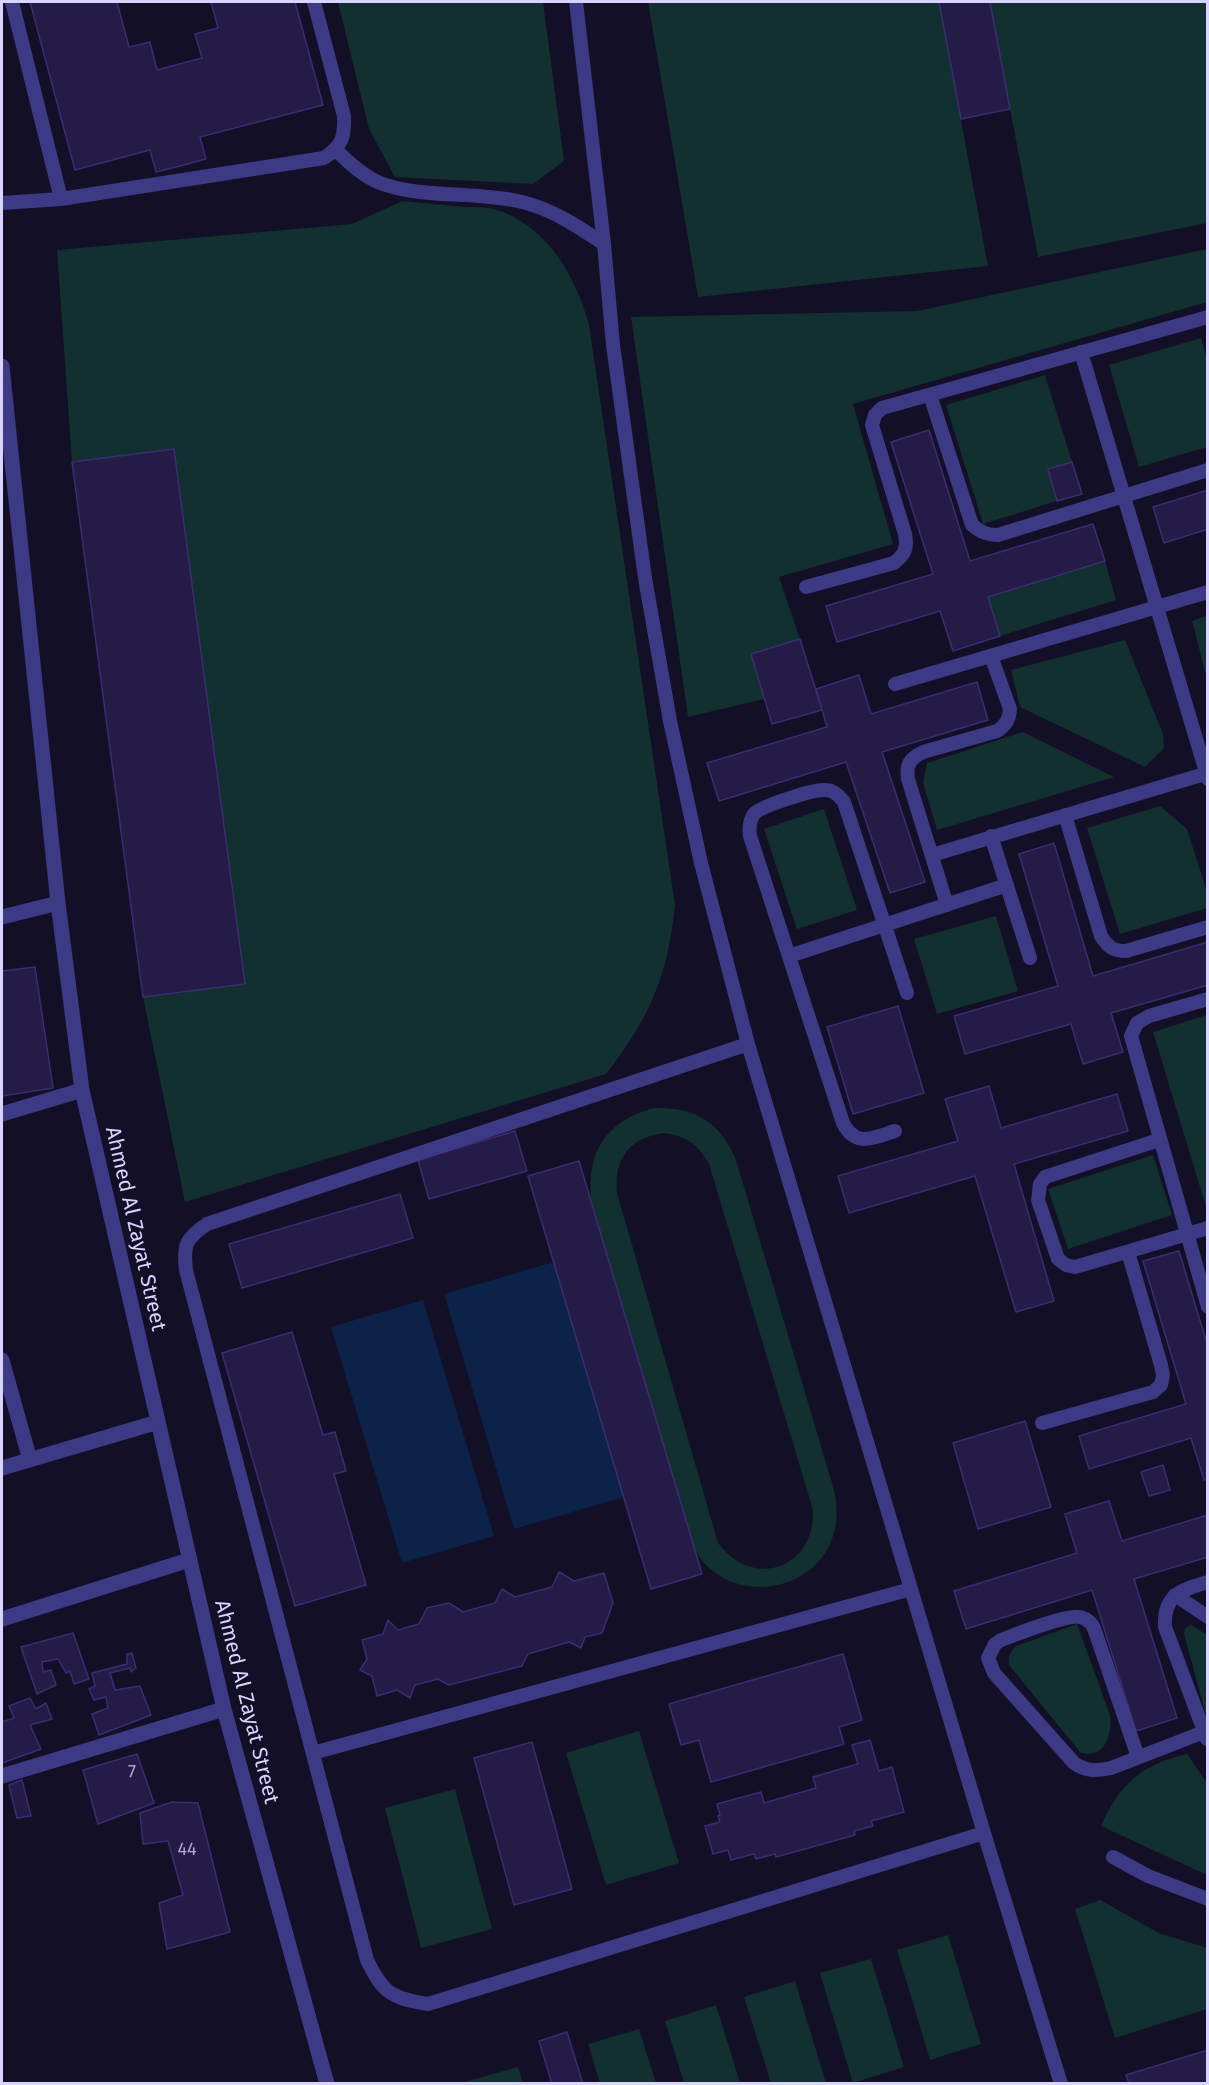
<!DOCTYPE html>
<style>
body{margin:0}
#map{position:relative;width:1209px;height:2085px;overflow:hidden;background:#130f26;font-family:"Fira Sans",sans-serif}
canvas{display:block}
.frame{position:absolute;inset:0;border:3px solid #d9d4ff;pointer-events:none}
</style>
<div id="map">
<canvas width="1209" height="2085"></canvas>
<div class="frame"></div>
</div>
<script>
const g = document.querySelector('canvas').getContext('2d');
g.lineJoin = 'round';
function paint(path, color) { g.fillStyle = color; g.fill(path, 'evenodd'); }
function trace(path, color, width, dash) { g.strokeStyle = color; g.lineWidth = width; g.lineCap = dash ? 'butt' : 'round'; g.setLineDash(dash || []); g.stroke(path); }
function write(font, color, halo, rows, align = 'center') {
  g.font = font + ' "Fira Sans",sans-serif'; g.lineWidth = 4.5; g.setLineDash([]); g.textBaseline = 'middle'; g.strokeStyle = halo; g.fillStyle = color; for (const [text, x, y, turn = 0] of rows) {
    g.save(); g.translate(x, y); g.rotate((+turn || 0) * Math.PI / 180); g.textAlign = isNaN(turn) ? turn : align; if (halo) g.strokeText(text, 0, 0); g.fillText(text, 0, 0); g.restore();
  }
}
paint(new Path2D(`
 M 338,2 L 543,2 L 564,161 L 533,184 L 395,177 L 369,129 Z
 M 648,2 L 939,2 L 988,266 L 698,297 Z
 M 990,2 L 1207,2 L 1207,223 L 1038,257 Z
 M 402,201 C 423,203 445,205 466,207 C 475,207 485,207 494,209 C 546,224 576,276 589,325 L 675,905 C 668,975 650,1018 606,1074 L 185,1202 L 143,997 L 72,462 L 57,250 L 352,224 Z
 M 1207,249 L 1207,302 L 853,404 L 893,544 L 779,577 L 800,639 L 751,654 L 764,699 L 688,717 L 631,317 L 917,311 Z
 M 1201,338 L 1207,360 L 1207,447 L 1139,467 L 1109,365 Z
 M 1045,375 L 1072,462 L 1048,469 L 1057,501 L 983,524 L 946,405 Z
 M 1105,561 L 1116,600 L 1000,636 L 988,597 Z
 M 1207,616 L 1208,616 L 1207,679 L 1192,621 Z
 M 1125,640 L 1163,734 L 1164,748 L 1145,767 L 1020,707 L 1011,670 Z
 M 1023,732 L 1114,777 L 937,830 L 923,783 L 927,763 Z
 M 1160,806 L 1187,829 L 1207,892 L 1207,908 L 1120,934 L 1087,828 Z
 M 824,809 L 857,910 L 797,929 L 764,829 Z
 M 996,916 L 1018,991 L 937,1014 L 914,939 Z
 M 1207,1015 L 1208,1015 L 1207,1210 L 1153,1032 Z
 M 653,1108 C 695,1107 720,1121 736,1160 L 834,1490 C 838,1509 838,1526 830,1544 C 807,1594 734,1602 701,1559 C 697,1554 695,1548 692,1543 L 591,1200 C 587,1151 605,1122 653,1108 ZM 664,1133 C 686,1136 698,1144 709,1164 L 813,1510 C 815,1569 753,1590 718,1543 L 617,1193 C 614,1158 629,1138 664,1133 Z
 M 1153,1155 L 1172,1215 L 1068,1249 L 1048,1189 Z
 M 1077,1624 L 1110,1715 C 1113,1735 1104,1761 1080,1752 L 1009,1665 C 1008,1657 1010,1652 1016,1646 Z
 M 1191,1625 L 1207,1635 L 1207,1719 L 1184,1634 L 1185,1628 Z
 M 639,1731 L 679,1863 L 606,1885 L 566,1753 Z
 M 1187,1754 L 1207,1783 L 1207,1875 L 1101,1826 C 1119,1784 1143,1764 1187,1754 Z
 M 455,1789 L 492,1929 L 421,1948 L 385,1808 Z
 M 1100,1900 L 1159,1933 L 1207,1948 L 1207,2009 L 1115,2038 L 1075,1909 Z
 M 948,1935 L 981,2044 L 930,2060 L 897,1950 Z
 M 871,1959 L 904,2067 L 853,2083 L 820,1973 Z
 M 795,1981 L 826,2083 L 771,2083 L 744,1997 Z
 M 716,2005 L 740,2083 L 684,2083 L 665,2021 Z
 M 639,2029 L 656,2083 L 600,2083 L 588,2044 Z
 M 518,2067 L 523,2083 L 461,2083 Z`), '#12302f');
paint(new Path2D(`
 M 554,1262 L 624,1497 L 514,1529 L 444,1294 Z
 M 423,1300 L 494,1536 L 402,1563 L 331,1327 Z`), '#0c2248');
const building = new Path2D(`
 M 30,2 L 117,2 L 129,47 L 150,42 L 157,70 L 202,58 L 195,34 L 218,28 L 211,2 L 295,2 L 323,105 L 200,137 L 206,159 L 180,166 L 156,172 L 150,150 L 75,170 Z
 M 939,2 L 990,2 L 1010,109 L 961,119 Z
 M 929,430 L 970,561 L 1093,524 L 1105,561 L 988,597 L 1000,636 L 953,651 L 940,611 L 837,642 L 826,606 L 933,574 L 891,442 Z
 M 174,449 L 245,984 L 143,997 L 72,462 Z
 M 1072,462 L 1082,494 L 1057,501 L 1048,469 Z
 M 1208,490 L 1208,529 L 1164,543 L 1153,507 Z
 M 800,639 L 822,710 L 772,724 L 751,654 Z
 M 859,675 L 871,714 L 977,682 L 988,720 L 882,752 L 925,882 L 890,893 L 846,762 L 719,801 L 707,763 L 827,727 L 816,689 Z
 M 1054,843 L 1093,976 L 1208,942 L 1208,985 L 1111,1013 L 1123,1052 L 1083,1064 L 1071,1024 L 965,1054 L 954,1016 L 1058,986 L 1019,854 Z
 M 35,967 L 53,1088 L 2,1096 L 2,971 Z
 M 898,1006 L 924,1093 L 853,1114 L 827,1027 Z
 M 989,1086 L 1001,1128 L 1117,1094 L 1128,1131 L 1014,1164 L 1054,1301 L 1016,1312 L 975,1176 L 849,1213 L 838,1176 L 958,1141 L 945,1099 Z
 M 515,1131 L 527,1171 L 429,1199 L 418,1160 Z
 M 579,1161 L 702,1574 L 651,1589 L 528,1176 Z
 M 400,1194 L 413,1238 L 242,1288 L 229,1244 Z
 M 1179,1251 L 1208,1347 L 1208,1479 L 1204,1480 L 1191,1438 L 1089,1469 L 1079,1436 L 1186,1404 L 1143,1261 Z
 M 292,1332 L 323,1435 L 335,1432 L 346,1471 L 334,1474 L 366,1585 L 295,1606 L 222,1353 Z
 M 1025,1421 L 1051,1507 L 978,1529 L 953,1443 Z
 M 1163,1465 L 1170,1490 L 1149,1496 L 1141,1472 Z
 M 1109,1501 L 1122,1541 L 1208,1515 L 1208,1557 L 1134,1579 L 1177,1718 L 1136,1731 L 1092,1590 L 966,1629 L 954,1591 L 1077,1553 L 1065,1514 Z
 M 559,1572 L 574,1581 L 604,1573 L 613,1603 L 602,1633 L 585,1637 L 581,1648 L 569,1642 L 528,1654 L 522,1666 L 449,1685 L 438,1679 L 415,1685 L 410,1698 L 397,1690 L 377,1696 L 372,1676 L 360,1670 L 367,1659 L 362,1640 L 383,1634 L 388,1620 L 398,1630 L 419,1624 L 427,1608 L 449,1603 L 463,1612 L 495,1603 L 502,1589 L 515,1597 L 552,1587 Z
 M 73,1633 L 89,1679 L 74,1684 L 70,1671 L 66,1673 L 58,1659 L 42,1662 L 43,1672 L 51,1670 L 56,1685 L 37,1694 L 21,1647 Z
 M 132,1653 L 136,1668 L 131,1672 L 130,1668 L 110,1673 L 115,1690 L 140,1686 L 151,1715 L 99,1735 L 92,1714 L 108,1708 L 106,1697 L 94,1700 L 89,1689 L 95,1686 L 92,1673 L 127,1664 L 127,1654 Z
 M 843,1654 L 862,1720 L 839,1727 L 844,1744 L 711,1782 L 699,1740 L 681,1745 L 669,1704 Z
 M 30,1698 L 36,1709 L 46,1703 L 52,1719 L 30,1725 L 41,1749 L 2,1763 L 2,1722 L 14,1718 L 9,1706 Z
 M 870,1740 L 879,1771 L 892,1767 L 904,1812 L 871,1821 L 873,1826 L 854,1831 L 855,1835 L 776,1857 L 775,1854 L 756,1859 L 754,1854 L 731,1860 L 728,1850 L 713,1854 L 705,1826 L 720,1822 L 718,1816 L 720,1815 L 717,1804 L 761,1792 L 764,1803 L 816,1788 L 813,1777 L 858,1764 L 852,1745 Z
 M 532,1742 L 572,1889 L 514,1905 L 474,1758 Z
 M 137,1754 L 154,1803 L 98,1824 L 83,1770 Z
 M 22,1780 L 31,1816 L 17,1818 L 9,1785 Z
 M 172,1802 L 198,1803 L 230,1932 L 167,1949 L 159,1903 L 183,1895 L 168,1841 L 143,1844 L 140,1813 Z
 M 567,2032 L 583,2084 L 552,2084 L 539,2041 Z
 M 1208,2050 L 1208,2084 L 1129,2084 L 1126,2075 Z`);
paint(building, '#241b47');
trace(building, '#3b2d73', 1.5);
trace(new Path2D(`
 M 12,2 L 61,199
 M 576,2 L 604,244 L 613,345 L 645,578 L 670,721 L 701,863 L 748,1044 L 984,1833 L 1061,2084
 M 336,150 C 349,163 363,176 380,183 C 422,199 478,191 522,202 C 552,209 579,227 604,244
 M 2,203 L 61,199 L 324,158 C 342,146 345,137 344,116 L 314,2
 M 1081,352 L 1208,779
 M 930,395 L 972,525 C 981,532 987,535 998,535 L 1208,470
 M 806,587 L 894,563 C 905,554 908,548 905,534 L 872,425 L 875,415 L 882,408 L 1208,317
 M 895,684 L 1208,592
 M 1065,815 L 1101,936 C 1108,947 1113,951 1126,951 L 1208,927
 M 991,836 L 1030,958
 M 932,855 L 1208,773
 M 947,905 L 908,779 C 906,765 909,759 923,752 L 997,731 C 1006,725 1009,720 1010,709 L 991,656
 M 789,956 L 1007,885
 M 1208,999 L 1149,1016 L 1137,1023 L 1131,1036 L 1208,1307
 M 748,1044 L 207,1224 C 186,1238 183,1245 186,1270 L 367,1960 C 383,1993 391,1998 428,2004 L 984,1833
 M 895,1131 C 873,1138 856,1148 843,1123 L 750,836 C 749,829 749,821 754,814 C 761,806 814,789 825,790 C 834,790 839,796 844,802 L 907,993
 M 1159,1140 L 1045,1177 L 1040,1184 L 1038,1200 L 1058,1259 L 1066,1265 L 1075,1267 L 1208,1228
 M 1042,1423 L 1153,1392 L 1161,1385 L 1163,1375 L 1161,1365 L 1128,1252
 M 1175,1595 L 1208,1617
 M 1207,1739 L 1165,1627 C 1163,1595 1181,1590 1208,1582
 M 313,1753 L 911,1589
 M 1138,1757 L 1096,1634 C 1094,1626 1089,1619 1080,1617 C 1067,1614 1017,1634 1001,1640 L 995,1644 L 988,1658 L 994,1673 L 1074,1763 C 1087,1772 1096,1771 1111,1768 L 1204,1732
 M 1113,1857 L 1148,1876 L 1208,1899`), '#3d3a85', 14);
trace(new Path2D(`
 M 2,366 L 58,903 L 82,1090 L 224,1709 L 327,2084
 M 2,917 L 58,903
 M 2,1114 L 82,1090
 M 2,1360 L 30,1460
 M 2,1468 L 158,1422
 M 2,1619 L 189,1560
 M 2,1776 L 224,1709`), '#3d3a85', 15);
write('18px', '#aca6d1', null, [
 ["7",132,1773],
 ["44",187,1850]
]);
write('21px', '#d9d4ff', '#130f26', [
 ["Ahmed Al Zayat Street",135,1229,77],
 ["Ahmed Al Zayat Street",246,1702,76]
]);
</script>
